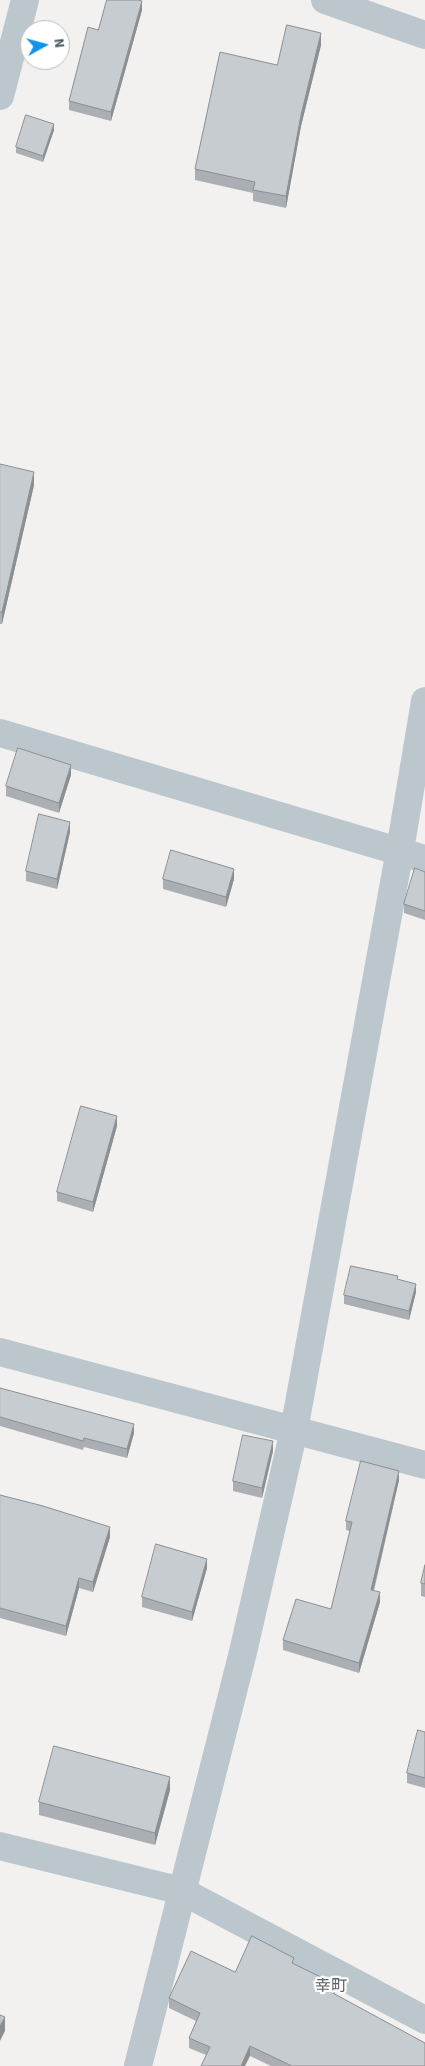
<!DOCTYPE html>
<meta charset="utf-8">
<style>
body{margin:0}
#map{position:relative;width:425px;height:2066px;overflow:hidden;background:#f3f0f0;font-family:"Source Sans 3",sans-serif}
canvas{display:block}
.north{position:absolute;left:20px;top:20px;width:50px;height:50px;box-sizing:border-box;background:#fff;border:1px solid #b5bcbf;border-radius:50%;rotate:83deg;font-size:14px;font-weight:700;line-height:20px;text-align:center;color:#47575f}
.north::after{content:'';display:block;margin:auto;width:18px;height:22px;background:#1193ec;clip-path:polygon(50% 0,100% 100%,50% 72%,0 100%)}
</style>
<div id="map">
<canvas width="425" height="2066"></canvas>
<div class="north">N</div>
</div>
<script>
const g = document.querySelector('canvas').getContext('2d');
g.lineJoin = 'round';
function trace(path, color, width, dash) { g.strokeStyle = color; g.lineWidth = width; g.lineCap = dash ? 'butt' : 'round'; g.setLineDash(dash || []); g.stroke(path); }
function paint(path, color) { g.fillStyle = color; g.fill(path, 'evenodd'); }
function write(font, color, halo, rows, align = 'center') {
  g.font = font + ' "Source Sans 3","Noto Sans JP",sans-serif'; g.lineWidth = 4.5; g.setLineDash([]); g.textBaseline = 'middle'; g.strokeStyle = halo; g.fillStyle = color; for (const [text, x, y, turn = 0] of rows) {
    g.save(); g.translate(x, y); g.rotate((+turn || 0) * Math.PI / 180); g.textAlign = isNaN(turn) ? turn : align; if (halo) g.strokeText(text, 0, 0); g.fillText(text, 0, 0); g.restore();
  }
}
trace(new Path2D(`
 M 325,0 L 425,35
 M 0,96 L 25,0
 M 0,733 L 425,859
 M 0,1352 L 425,1465
 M 0,1846 L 182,1891 L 425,2020
 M 138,2066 L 243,1652 L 294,1430 L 400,850 L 425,701`), '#bbc7cd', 28);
paint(new Path2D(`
 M 142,10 L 111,121 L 69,110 L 69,101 L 98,30 Z
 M 321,45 L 301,126 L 286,208 L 253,201 L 253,193 L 195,180 L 195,169 L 277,65 Z
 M 54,130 L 43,162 L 16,153 L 16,147 Z
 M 0,464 L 34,485 L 2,624 L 0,624 Z
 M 71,775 L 59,813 L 6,796 L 6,786 Z
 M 70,832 L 57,889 L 26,881 L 26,871 Z
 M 425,872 L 425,920 L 404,913 L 404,904 Z
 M 163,879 L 234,879 L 226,907 L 163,889 Z
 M 117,1126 L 93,1212 L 57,1201 L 57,1192 Z
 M 398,1279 L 416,1292 L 409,1320 L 344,1304 L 344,1295 Z
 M 0,1388 L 134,1433 L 127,1458 L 84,1447 L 83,1450 L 0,1426 Z
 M 273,1451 L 262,1498 L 233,1491 L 233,1481 Z
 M 399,1480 L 374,1591 L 380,1602 L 359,1673 L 283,1650 L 283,1640 L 331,1609 L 350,1531 L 346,1530 L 346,1521 Z
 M 0,1495 L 110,1537 L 93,1592 L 79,1588 L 66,1636 L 0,1618 Z
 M 425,1565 L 425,1597 L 421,1596 L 421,1583 Z
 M 207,1568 L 192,1621 L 142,1607 L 142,1597 Z
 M 425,1732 L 425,1788 L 407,1783 L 407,1773 Z
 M 170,1790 L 155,1845 L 39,1815 L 39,1802 Z
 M 294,1964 L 335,1994 L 425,2066 L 271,2066 L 250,2056 L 206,2055 L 189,2048 L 189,2038 L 196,2021 L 169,2008 L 169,1998 L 235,1972 Z`), '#abafb3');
paint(new Path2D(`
 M 142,1 L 142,10 L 111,121 L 111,112 Z
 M 321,33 L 321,45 L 301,126 L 286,208 L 286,196 L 301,115 Z
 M 54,124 L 54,130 L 43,162 L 43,156 Z
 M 34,472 L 34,485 L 2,624 L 2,612 Z
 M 71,765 L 71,775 L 59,813 L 59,803 Z
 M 70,822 L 70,832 L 57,889 L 57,879 Z
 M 234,869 L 234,879 L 226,907 L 226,897 Z
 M 117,1116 L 117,1126 L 93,1212 L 93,1202 Z
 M 416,1284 L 416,1292 L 409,1320 L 409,1311 Z
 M 134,1424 L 134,1433 L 127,1458 L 127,1449 Z
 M 273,1441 L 273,1451 L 262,1498 L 262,1488 Z
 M 399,1471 L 399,1480 L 371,1600 L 371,1590 Z
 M 110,1527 L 110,1537 L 93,1592 L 93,1582 Z
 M 207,1559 L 207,1568 L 192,1621 L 192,1612 Z
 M 79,1578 L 79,1588 L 66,1636 L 66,1626 Z
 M 380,1592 L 380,1602 L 359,1673 L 359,1663 Z
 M 170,1777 L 170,1790 L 155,1845 L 155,1833 Z
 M 335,1984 L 335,1994 L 331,1992 Z
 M 5,2017 L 5,2031 L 0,2041 L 0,2026 Z
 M 250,2046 L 250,2056 L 245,2066 L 241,2066 Z`), '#8b8f92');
const building = new Path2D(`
 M 107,0 L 138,0 L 142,1 L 111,112 L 69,101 L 88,27 L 98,30 Z
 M 287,25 L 321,33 L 301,115 L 286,196 L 253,190 L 255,182 L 195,169 L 220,52 L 277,65 Z
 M 26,115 L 54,124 L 43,156 L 16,147 Z
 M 0,464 L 34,472 L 2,612 L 0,612 Z
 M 18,748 L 71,765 L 59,803 L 6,786 Z
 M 39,814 L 70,822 L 57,879 L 26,871 Z
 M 171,850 L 234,869 L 226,897 L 163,879 Z
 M 415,868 L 425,872 L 425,911 L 404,904 Z
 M 81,1106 L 117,1116 L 93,1202 L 57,1192 Z
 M 351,1266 L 398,1276 L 397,1279 L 416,1284 L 409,1311 L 344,1295 Z
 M 0,1388 L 134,1424 L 127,1449 L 84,1438 L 83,1441 L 0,1417 Z
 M 243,1435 L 273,1441 L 262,1488 L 233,1481 Z
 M 361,1461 L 399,1471 L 371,1590 L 380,1592 L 359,1663 L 283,1640 L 296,1599 L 331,1609 L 352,1522 L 346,1521 Z
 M 0,1495 L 43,1506 L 110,1527 L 93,1582 L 79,1578 L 66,1626 L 0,1608 Z
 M 156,1544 L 207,1559 L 192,1612 L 142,1597 Z
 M 425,1565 L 425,1584 L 421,1583 Z
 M 418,1730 L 425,1732 L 425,1778 L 407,1773 Z
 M 54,1746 L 170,1777 L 155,1833 L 39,1802 Z
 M 252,1936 L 294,1958 L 292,1963 L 335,1984 L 331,1992 L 425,2043 L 425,2066 L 292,2066 L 250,2046 L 241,2066 L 201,2066 L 210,2047 L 189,2038 L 200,2013 L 169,1998 L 191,1951 L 235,1972 Z
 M 0,2015 L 5,2017 L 0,2026 Z`);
paint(building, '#c7ccd0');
trace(building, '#8b8f92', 1);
write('16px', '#5c6265', '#fff', [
 ["幸町",331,1987]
]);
</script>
